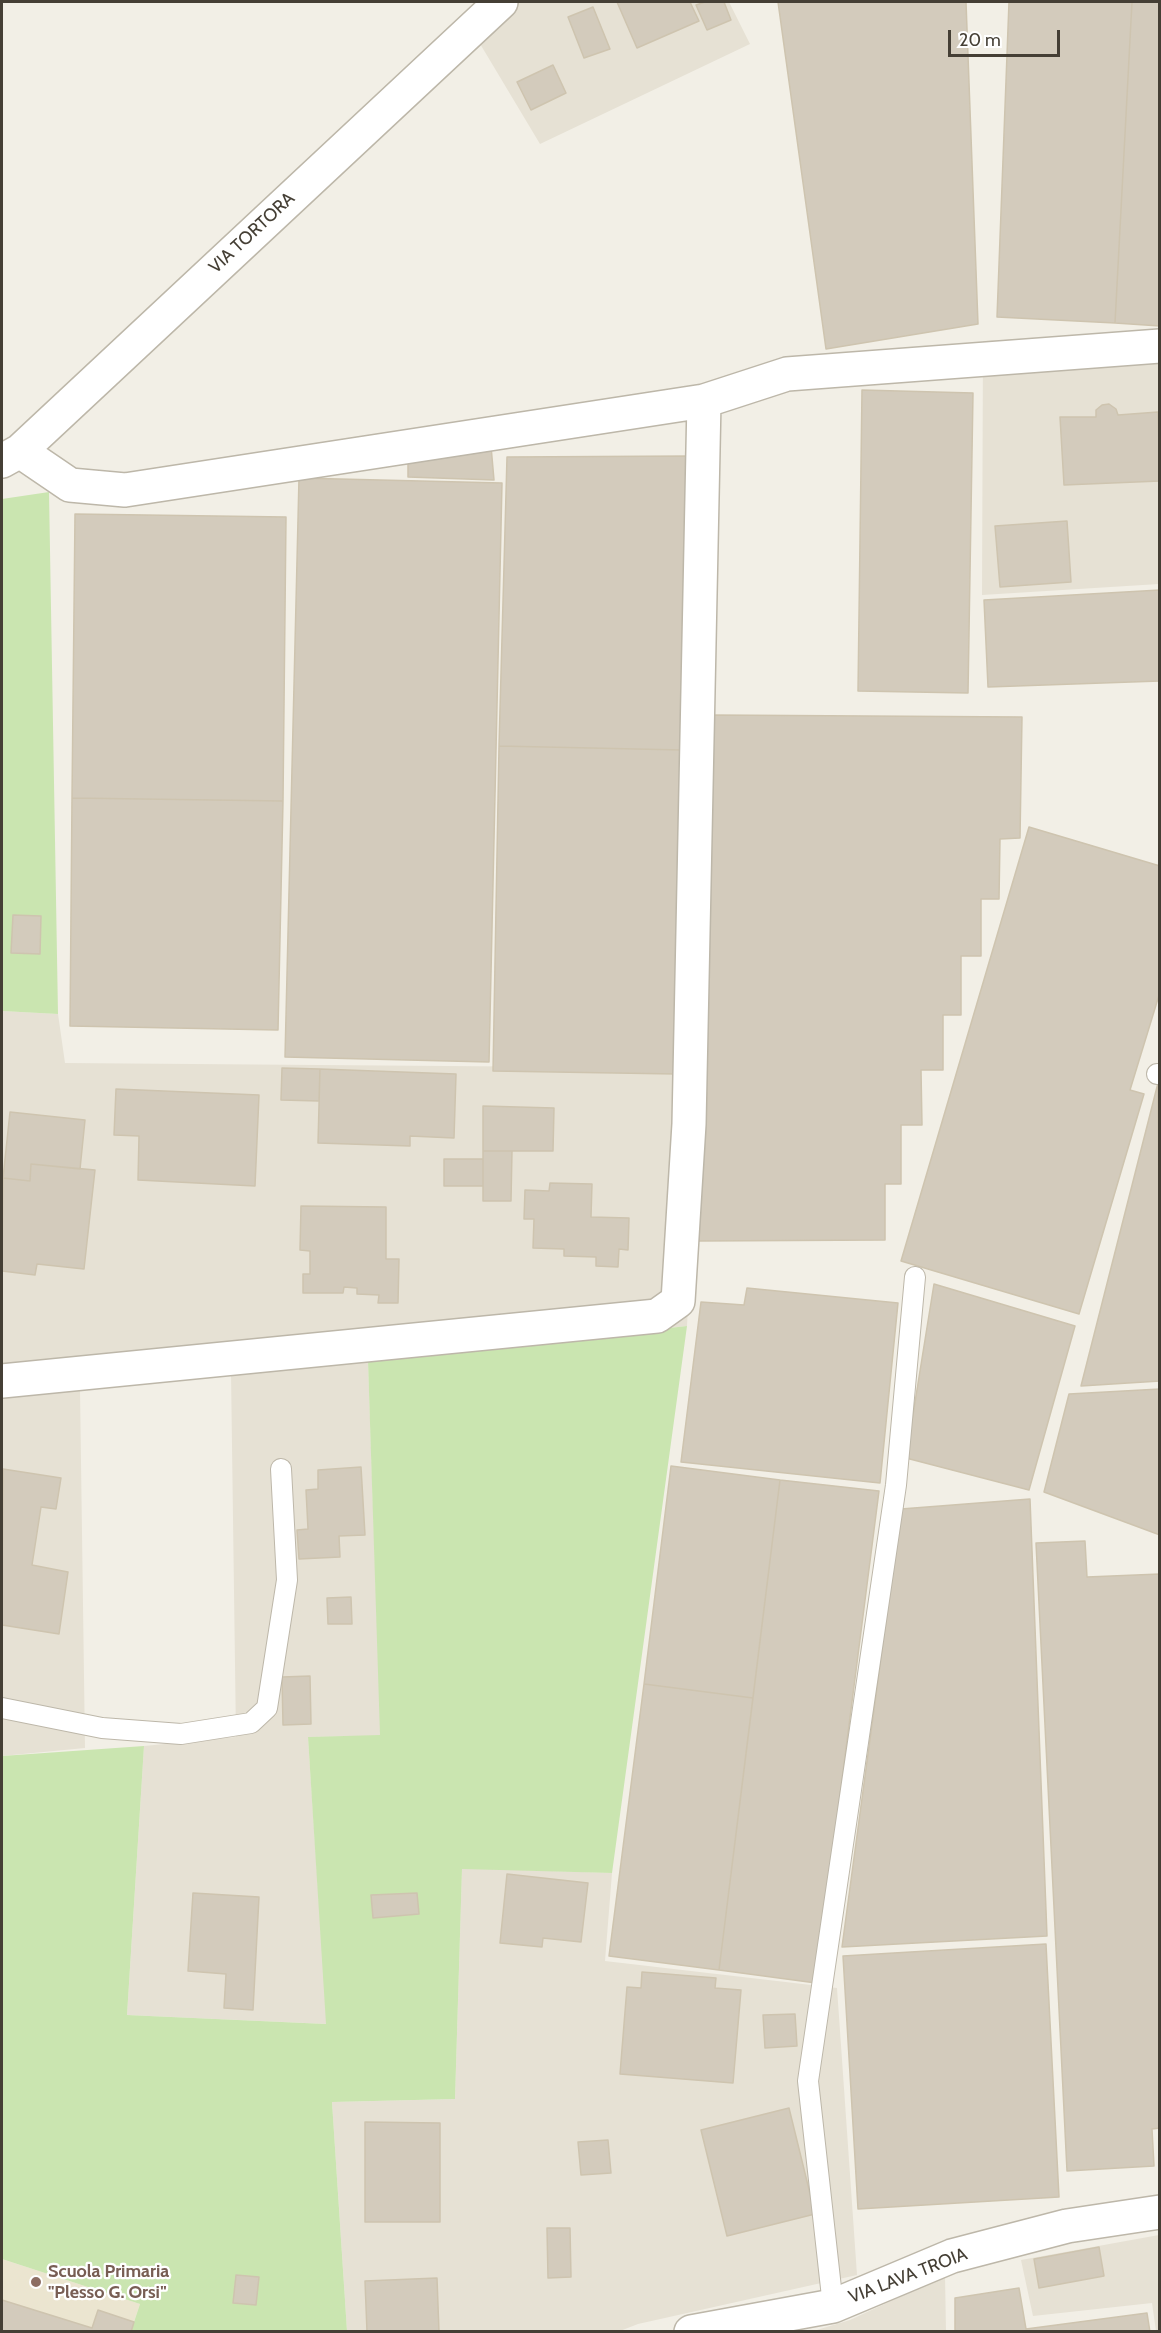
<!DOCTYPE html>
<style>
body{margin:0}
#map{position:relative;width:1161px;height:2333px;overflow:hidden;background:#f2efe6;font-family:Cabin,sans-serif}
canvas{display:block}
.frame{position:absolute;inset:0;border:3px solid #453f35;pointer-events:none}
.scale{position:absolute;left:948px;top:30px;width:112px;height:27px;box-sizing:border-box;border:3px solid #453f35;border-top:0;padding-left:8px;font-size:18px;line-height:21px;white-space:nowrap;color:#453f35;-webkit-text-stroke:4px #fff;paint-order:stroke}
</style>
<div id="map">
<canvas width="1161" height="2333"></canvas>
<div class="frame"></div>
<div class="scale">20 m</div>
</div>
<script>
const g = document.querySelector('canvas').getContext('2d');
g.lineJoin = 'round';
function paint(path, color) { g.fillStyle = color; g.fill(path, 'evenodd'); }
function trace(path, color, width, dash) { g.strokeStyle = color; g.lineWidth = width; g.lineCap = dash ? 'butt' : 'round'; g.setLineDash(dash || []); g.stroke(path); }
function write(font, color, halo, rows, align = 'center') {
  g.font = font + ' Cabin,sans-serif'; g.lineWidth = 4.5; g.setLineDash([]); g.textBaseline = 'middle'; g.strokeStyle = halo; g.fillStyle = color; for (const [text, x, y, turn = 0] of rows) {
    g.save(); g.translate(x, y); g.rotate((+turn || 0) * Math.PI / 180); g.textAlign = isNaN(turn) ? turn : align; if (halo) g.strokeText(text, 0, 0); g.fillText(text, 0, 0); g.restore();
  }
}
paint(new Path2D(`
 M 479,2 L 729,2 L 750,44 L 540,144 L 464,17 Z
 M 1159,332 L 1159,584 L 982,595 L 983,341 Z
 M 2,1011 L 58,1014 L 65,1063 L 700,1068 L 687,1326 L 368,1361 L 381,1736 L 308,1737 L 327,2024 L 127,2015 L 144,1746 L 236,1737 L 231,1372 L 80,1390 L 85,1748 L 2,1756 Z
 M 462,1868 L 612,1873 L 605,1961 L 837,1988 L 857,2275 L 638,2324 L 620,2331 L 347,2331 L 332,2102 L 455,2099 Z
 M 1159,2235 L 1159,2331 L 1156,2331 L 1152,2303 L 1033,2316 L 1021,2260 Z
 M 945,2276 L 946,2331 L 810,2332 L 850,2320 Z`), '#e6e1d4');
paint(new Path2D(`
 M 2,2259 L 140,2304 L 131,2331 L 2,2332 Z`), '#ebe5d0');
paint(new Path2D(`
 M 49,492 L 58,1014 L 2,1011 L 2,499 Z
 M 687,1326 L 612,1873 L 462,1869 L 455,2099 L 332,2102 L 347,2331 L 131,2331 L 140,2304 L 2,2259 L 2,1756 L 144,1746 L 127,2015 L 326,2024 L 308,1737 L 380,1735 L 368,1361 Z`), '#cae5b0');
const building = new Path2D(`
 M 617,2 L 690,2 L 699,21 L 637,48 Z
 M 705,2 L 724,2 L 731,20 L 707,30 L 696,5 Z
 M 778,2 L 966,2 L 978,324 L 826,349 Z
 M 1009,2 L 1132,2 L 1115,323 L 997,317 Z
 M 1132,2 L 1160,2 L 1160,326 L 1115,323 Z
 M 593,7 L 610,49 L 584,58 L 568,17 Z
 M 553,65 L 566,93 L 531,110 L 517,82 Z
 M 862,390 L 973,393 L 968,693 L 858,691 Z
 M 1109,404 L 1116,409 L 1118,415 L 1158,412 L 1160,481 L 1064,485 L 1060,417 L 1096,417 L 1096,410 L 1102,405 Z
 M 491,446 L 494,480 L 408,477 L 408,458 Z
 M 689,456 L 682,750 L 499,746 L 507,457 Z
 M 299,478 L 502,483 L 489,1062 L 285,1057 Z
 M 75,514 L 286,517 L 283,801 L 72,798 Z
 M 1067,521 L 1071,582 L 1000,587 L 995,526 Z
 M 1160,590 L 1160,681 L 988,687 L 984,600 Z
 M 712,715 L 1022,717 L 1020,838 L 1000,839 L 999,899 L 981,899 L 981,956 L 961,956 L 961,1015 L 943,1015 L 943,1070 L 921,1070 L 922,1125 L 901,1125 L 901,1184 L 885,1184 L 885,1240 L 699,1241 Z
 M 499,746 L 682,750 L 676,1074 L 493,1071 Z
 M 72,798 L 283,801 L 278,1030 L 70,1026 Z
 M 1029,827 L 1160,866 L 1160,992 L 1130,1090 L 1144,1094 L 1079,1314 L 901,1261 Z
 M 13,915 L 41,916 L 40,954 L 11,953 Z
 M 282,1068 L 320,1069 L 319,1101 L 281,1100 Z
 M 320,1069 L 456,1074 L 454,1138 L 410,1136 L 410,1146 L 318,1143 Z
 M 1158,1083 L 1160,1381 L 1081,1386 Z
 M 116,1089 L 259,1095 L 255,1186 L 138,1180 L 139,1136 L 114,1135 Z
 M 483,1106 L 554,1108 L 553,1151 L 483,1151 Z
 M 10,1112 L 85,1120 L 80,1169 L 31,1164 L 30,1181 L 3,1178 Z
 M 483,1151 L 512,1151 L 511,1201 L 483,1201 Z
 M 444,1159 L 483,1159 L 483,1186 L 444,1186 Z
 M 31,1164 L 95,1170 L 84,1269 L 37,1264 L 35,1275 L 2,1271 L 3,1178 L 30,1181 Z
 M 550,1183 L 592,1184 L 591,1217 L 629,1218 L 628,1250 L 619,1249 L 618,1267 L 596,1266 L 596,1257 L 564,1256 L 564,1249 L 533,1248 L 534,1219 L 524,1219 L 525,1190 L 549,1191 Z
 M 301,1206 L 386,1207 L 386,1259 L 399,1259 L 398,1303 L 378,1303 L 379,1295 L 357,1294 L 357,1288 L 344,1287 L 343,1293 L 303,1293 L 303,1274 L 310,1274 L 310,1251 L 300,1250 Z
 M 934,1284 L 1075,1326 L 1029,1490 L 906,1458 Z
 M 747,1288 L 898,1303 L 880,1483 L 681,1462 L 701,1302 L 744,1305 Z
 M 1160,1389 L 1160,1535 L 1044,1492 L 1069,1394 Z
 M 671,1466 L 780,1480 L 753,1698 L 644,1684 Z
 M 361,1467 L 365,1535 L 339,1536 L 340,1557 L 299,1559 L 297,1530 L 308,1529 L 306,1490 L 318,1489 L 318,1470 Z
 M 3,1469 L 61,1478 L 56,1509 L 41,1507 L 32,1565 L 68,1572 L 59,1634 L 2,1625 Z
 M 780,1480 L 879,1491 L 816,1983 L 719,1970 Z
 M 1030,1499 L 1047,1936 L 842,1947 L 901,1509 Z
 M 1085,1541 L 1087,1577 L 1160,1574 L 1160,2128 L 1152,2129 L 1154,2166 L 1067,2171 L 1036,1543 Z
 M 351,1597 L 352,1624 L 328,1624 L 327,1598 Z
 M 310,1676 L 311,1724 L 283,1725 L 282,1677 Z
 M 644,1684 L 753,1698 L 719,1970 L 609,1956 Z
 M 507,1874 L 588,1883 L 581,1942 L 543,1938 L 542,1947 L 500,1943 Z
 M 193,1893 L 259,1897 L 253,2010 L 224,2008 L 226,1974 L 188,1971 Z
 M 417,1893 L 419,1914 L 373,1918 L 371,1895 Z
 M 1046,1944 L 1059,2197 L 858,2209 L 843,1956 Z
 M 642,1972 L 716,1978 L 715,1988 L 741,1990 L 733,2083 L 620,2074 L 627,1987 L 641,1988 Z
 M 795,2014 L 797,2046 L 765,2048 L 763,2015 Z
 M 789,2108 L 815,2214 L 727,2236 L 701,2130 Z
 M 365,2122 L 440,2123 L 440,2222 L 365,2222 Z
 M 608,2140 L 611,2173 L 581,2175 L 578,2142 Z
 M 547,2228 L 570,2228 L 571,2277 L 548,2278 Z
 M 1099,2247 L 1104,2276 L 1039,2288 L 1034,2259 Z
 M 236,2275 L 259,2277 L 256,2305 L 233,2303 Z
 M 437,2278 L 439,2332 L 367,2332 L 365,2281 Z
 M 1019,2288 L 1026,2329 L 1147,2313 L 1150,2332 L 955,2332 L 955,2298 Z
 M 2,2300 L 92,2328 L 98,2310 L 134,2322 L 131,2332 L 2,2332 Z`);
paint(building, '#d3cbbc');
trace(building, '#cec4af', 1.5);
const lane = new Path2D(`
 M 1157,1074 L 1160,1074
 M 2,1708 L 102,1728 L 181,1734 L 251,1723 L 267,1708 L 287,1580 L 281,1469
 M 833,2306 L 808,2081 L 896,1485 L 915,1277`);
const street = new Path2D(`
 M 20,451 L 70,485 L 125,490 L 704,401 L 787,374 L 1160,346
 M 2,461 L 20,451 L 501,2
 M 2,1381 L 657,1316 L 678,1301 L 689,1124 L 704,401
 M 691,2332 L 833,2306 L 952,2256 L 1067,2226 L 1160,2212`);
trace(lane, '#bdb7a9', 22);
trace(street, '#bdb7a9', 36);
trace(lane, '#fff', 20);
trace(street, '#fff', 33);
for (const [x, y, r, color] of [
 [36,2282,6,"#8d6e63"]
]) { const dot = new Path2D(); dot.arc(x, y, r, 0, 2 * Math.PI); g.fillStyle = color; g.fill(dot); trace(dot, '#fff', 2); }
write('18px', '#453f35', '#fff', [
 ["VIA TORTORA",252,233,-43],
 ["VIA LAVA TROIA",908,2276,-21]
]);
write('bold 18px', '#785e54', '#fff', [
 ["Scuola Primaria",48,2272],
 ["\"Plesso G. Orsi\"",48,2293]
], 'left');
</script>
